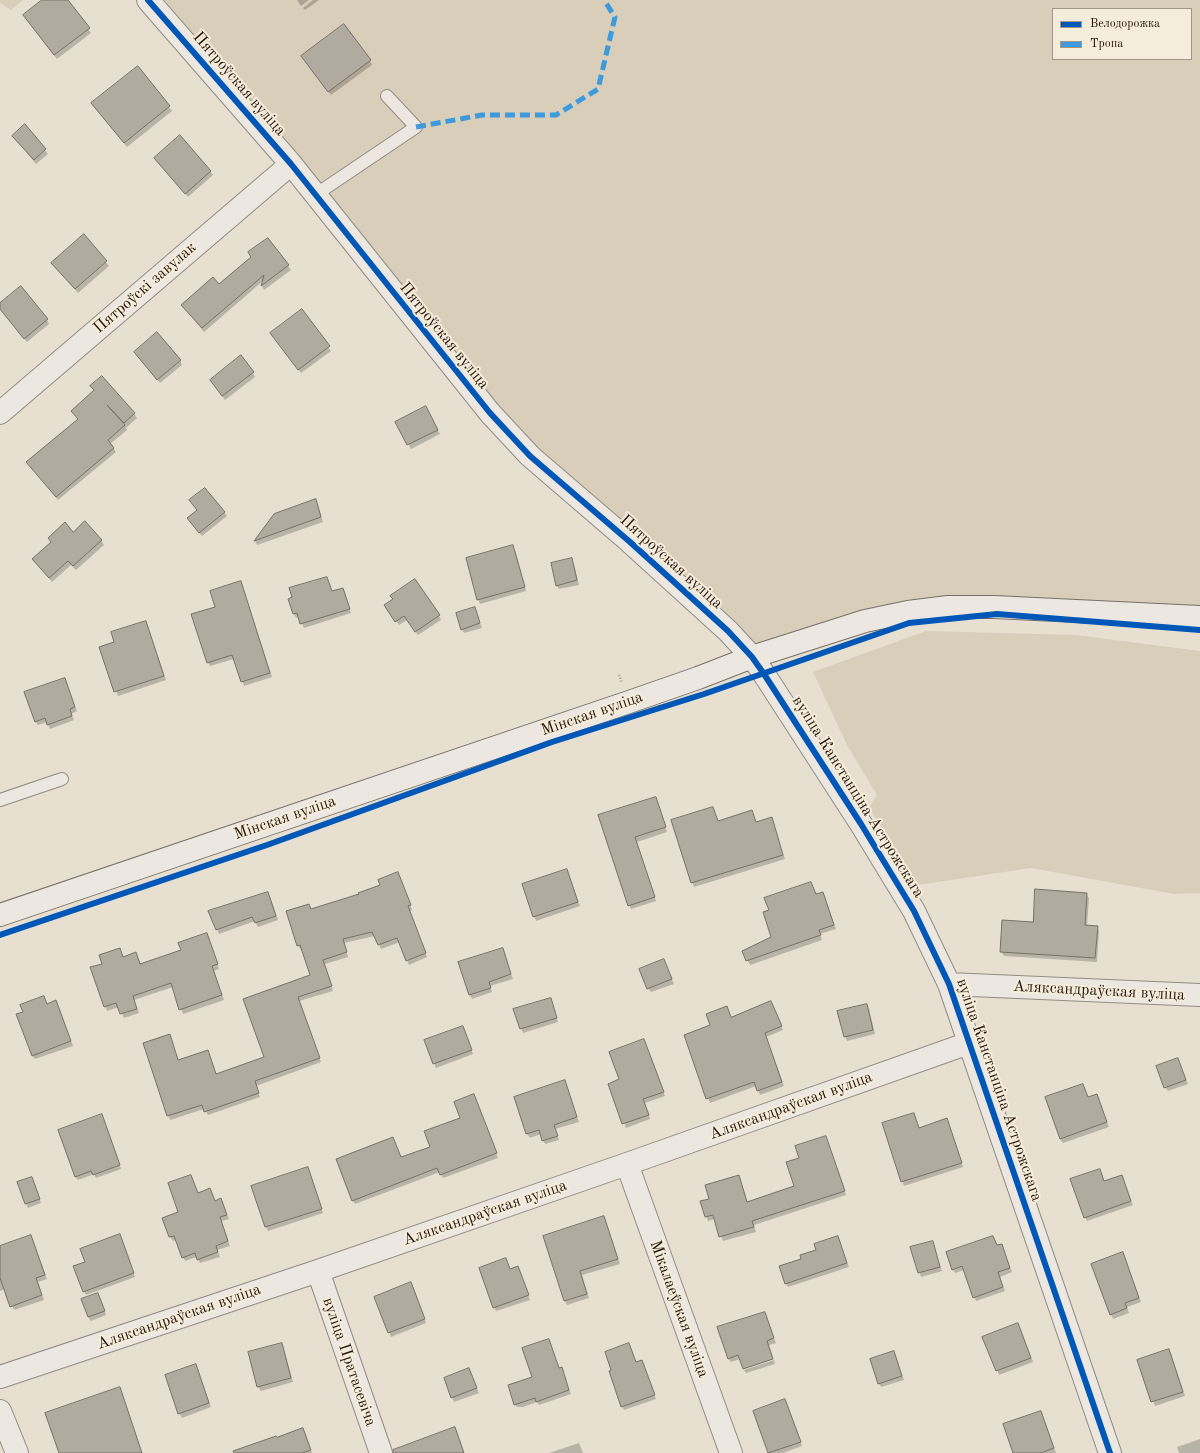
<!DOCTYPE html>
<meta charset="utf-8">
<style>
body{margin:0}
#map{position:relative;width:1200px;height:1453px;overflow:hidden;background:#e7e0d1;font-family:"Old Standard TT",serif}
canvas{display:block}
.legend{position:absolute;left:1052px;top:8px;width:140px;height:52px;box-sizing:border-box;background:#f5eddc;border:1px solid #a29686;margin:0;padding:5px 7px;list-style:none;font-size:12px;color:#251306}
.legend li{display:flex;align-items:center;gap:8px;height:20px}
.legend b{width:20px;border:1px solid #a29686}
</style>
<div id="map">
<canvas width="1200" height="1453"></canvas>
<ul class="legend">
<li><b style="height:5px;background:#0057b8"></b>Велодорожка</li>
<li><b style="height:5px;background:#3c9add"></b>Тропа</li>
</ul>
</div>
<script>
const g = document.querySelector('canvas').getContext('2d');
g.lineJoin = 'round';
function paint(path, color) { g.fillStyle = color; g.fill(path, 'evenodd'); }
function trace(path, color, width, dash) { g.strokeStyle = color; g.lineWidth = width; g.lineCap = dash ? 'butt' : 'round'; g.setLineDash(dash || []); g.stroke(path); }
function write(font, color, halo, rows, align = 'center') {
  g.font = font + ' "Old Standard TT",serif'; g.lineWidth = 4; g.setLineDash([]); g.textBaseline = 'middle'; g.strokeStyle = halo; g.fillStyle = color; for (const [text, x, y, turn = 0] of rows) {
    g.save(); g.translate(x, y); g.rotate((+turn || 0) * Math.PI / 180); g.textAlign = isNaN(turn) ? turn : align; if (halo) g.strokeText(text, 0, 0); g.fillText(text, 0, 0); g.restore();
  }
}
paint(new Path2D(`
 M 0,0 L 23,0 L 11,10 L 0,3 Z
 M 148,0 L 1200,0 L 1200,617 L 948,607 L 752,657 L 530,456 ZM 1053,9 L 1191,9 L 1191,59 L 1053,59 Z
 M 926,631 L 1076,635 L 1200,651 L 1200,893 L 1174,894 L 1031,868 L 918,885 L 869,808 L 877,795 L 847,745 L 813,672 Z`), '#d9ceba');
paint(new Path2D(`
 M 44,0 L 67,0 L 91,33 L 57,59 L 26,19 Z
 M 297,0 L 309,0 L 301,6 Z
 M 313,0 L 319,0 L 305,10 L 303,8 Z
 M 305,61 L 370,61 L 372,65 L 331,95 Z
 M 138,68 L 172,111 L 127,147 L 95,108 Z
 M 25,126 L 48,154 L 36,164 L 13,136 Z
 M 155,159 L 210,171 L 213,175 L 188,197 Z
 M 84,236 L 109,266 L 78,293 L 55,267 Z
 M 268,239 L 291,270 L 264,290 L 262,286 L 263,281 L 204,332 L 182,305 L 219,285 L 252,257 Z
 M 0,304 L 47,320 L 49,324 L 27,342 L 1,310 Z
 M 302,310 L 331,351 L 301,373 L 274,337 Z
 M 135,352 L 180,360 L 182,365 L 160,383 Z
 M 253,373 L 255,377 L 225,400 L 213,384 Z
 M 92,386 L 134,413 L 137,418 L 126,428 L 127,430 L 110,444 L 116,452 L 58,500 L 27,462 L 78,420 L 72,411 L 94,390 Z
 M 425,408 L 440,434 L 411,449 L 397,422 Z
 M 317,504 L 323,522 L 257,545 L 255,541 L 274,515 Z
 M 198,510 L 224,512 L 227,516 L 202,536 L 190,522 Z
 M 73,533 L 101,540 L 104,545 L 76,570 L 71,565 L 52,582 L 33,559 L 51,543 L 49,538 Z
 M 512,546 L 515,550 L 526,591 L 480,604 L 478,599 Z
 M 571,560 L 574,564 L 579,585 L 559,589 L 556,585 Z
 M 327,578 L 332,592 L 343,589 L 351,613 L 304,628 L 299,617 L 296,618 L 294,614 L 289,599 Z
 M 242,586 L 272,677 L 244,686 L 234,659 L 210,666 L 208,662 L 216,607 Z
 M 388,610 L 439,616 L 441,620 L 418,635 L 407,620 L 399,625 Z
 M 476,612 L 482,628 L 464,633 L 462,629 Z
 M 146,622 L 166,680 L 118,696 L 101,648 L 116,643 Z
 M 64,679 L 77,711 L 71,714 L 74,720 L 50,729 L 47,722 L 38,725 L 35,721 Z
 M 655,798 L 667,832 L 637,842 L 656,901 L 631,909 L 600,816 Z
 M 713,808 L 718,822 L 756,823 L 771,818 L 785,859 L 694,887 L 672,821 Z
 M 567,870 L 580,906 L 536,921 L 534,916 Z
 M 400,877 L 412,910 L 410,911 L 427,957 L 409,965 L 400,942 L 381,949 L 375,936 L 344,943 L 348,957 L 325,964 L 333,991 L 299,1001 L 321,1062 L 256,1086 L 260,1097 L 208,1115 L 204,1109 L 170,1120 L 144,1044 L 169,1035 L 179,1060 L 208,1051 L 217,1075 L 265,1058 L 244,1000 L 311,976 L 302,949 L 301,950 L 298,946 L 309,905 L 312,910 L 360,895 Z
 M 811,883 L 816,895 L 822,893 L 825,897 L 836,929 L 820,934 L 822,940 L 750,965 L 743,951 L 772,938 L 770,911 Z
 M 1086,894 L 1089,898 L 1087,926 L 1097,927 L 1099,931 L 1097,962 L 1004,956 L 1001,951 L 1034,923 Z
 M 270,897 L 278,920 L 258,927 L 255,921 L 219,934 L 210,911 Z
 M 207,935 L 219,969 L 214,971 L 224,1000 L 183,1014 L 173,987 L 134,1000 L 139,1013 L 124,1018 L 119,1007 L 107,1011 L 92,968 L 103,964 L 120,950 L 124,958 L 136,954 L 141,964 L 182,951 Z
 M 502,949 L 513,979 L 490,986 L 492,992 L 472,999 L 470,995 Z
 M 666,965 L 674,984 L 651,992 L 648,988 Z
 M 44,997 L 47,1004 L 58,1006 L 73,1046 L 35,1059 L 32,1055 L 24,1012 Z
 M 552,1003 L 558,1022 L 523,1033 L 515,1010 Z
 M 866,1005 L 869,1009 L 875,1034 L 847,1041 L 845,1036 Z
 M 773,1006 L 783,1030 L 766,1037 L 784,1086 L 760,1095 L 756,1086 L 710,1103 L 685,1035 L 712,1026 L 727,1007 L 731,1018 Z
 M 463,1027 L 473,1054 L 436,1068 L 434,1063 Z
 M 644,1040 L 665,1096 L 645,1103 L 650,1119 L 626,1128 L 609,1084 L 620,1080 Z
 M 1178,1059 L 1188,1084 L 1168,1091 L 1165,1087 Z
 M 564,1081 L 579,1122 L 555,1129 L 559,1140 L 545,1144 L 541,1134 L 530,1138 L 527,1134 Z
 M 1097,1095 L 1109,1127 L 1063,1143 L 1060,1139 L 1088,1098 Z
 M 474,1096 L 498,1158 L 443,1178 L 440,1172 L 355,1204 L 353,1200 L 393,1139 L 401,1158 L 432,1147 L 461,1119 Z
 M 914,1114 L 919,1128 L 947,1120 L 963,1167 L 904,1186 L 883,1124 Z
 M 104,1120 L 121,1169 L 96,1178 L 94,1174 L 78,1180 L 75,1176 Z
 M 826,1137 L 846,1195 L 754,1225 L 756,1232 L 723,1241 L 715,1219 L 708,1221 L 701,1202 L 710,1199 L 739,1176 L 748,1203 L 795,1187 L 801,1158 Z
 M 308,1168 L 323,1213 L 268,1231 L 266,1227 Z
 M 1102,1174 L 1104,1182 L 1121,1176 L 1133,1205 L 1087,1221 L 1085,1217 Z
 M 191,1176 L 198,1194 L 210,1189 L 215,1202 L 221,1200 L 229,1219 L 221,1221 L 230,1246 L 217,1250 L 220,1257 L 200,1263 L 197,1257 L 185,1261 L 176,1240 L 173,1241 L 170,1237 L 164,1218 L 180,1213 Z
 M 34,1182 L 41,1203 L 28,1208 L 18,1183 Z
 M 604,1217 L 620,1264 L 582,1275 L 589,1298 L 567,1305 L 565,1301 Z
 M 837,1237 L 849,1267 L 788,1287 L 786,1283 L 803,1259 Z
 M 122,1240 L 135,1277 L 86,1295 L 84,1291 L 87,1263 Z
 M 33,1241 L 47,1279 L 38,1282 L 44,1300 L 14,1310 L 5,1289 L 0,1291 L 0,1247 Z
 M 932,1242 L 942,1271 L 921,1277 L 912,1248 Z
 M 1001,1245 L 1012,1272 L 1000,1277 L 1005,1291 L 976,1301 L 964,1270 L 955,1273 L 953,1269 Z
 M 1125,1258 L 1141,1302 L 1127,1307 L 1129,1313 L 1113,1319 L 1111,1314 Z
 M 518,1267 L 530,1300 L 496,1311 L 494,1307 L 510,1270 Z
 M 413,1288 L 426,1323 L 391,1337 L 389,1332 Z
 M 98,1294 L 106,1315 L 91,1321 L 88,1317 Z
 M 764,1313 L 776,1343 L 769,1345 L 773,1358 L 743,1368 L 740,1359 L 731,1362 L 728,1358 Z
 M 1020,1328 L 1033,1362 L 999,1375 L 984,1337 Z
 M 281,1345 L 284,1349 L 293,1382 L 261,1391 L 258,1387 L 249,1353 Z
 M 629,1345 L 636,1363 L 642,1361 L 644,1365 L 656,1399 L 624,1410 L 622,1406 Z
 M 894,1353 L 904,1380 L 881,1387 L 879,1383 Z
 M 1171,1354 L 1185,1396 L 1155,1406 L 1138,1360 Z
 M 774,1360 L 775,1364 L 746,1373 L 744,1370 Z
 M 196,1366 L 211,1407 L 182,1418 L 179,1413 Z
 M 469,1369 L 479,1393 L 454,1402 L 452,1397 Z
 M 559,1369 L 563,1373 L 571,1394 L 539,1405 L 537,1402 L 523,1407 L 517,1407 L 514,1403 Z
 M 785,1400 L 802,1446 L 783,1453 L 769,1453 L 754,1411 Z
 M 1041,1412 L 1056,1453 L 1014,1453 Z
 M 305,1433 L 312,1453 L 260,1453 L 277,1438 Z
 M 1200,1439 L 1200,1453 L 1179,1453 L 1177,1447 Z
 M 579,1443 L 583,1453 L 549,1453 Z`), '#0003');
const building = new Path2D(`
 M 42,0 L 68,0 L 90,28 L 54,55 L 23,15 Z
 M 344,24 L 371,60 L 328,92 L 301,56 Z
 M 138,66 L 170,106 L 124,143 L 91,103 Z
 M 25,124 L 46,149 L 34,160 L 12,136 Z
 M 180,135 L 211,171 L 185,194 L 154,158 Z
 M 84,234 L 107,261 L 75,289 L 51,263 Z
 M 268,238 L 289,265 L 261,286 L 264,275 L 202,328 L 181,305 L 213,277 L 219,284 L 251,257 L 248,252 Z
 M 21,286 L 48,319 L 24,339 L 0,309 L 0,303 Z
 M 302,309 L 330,346 L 298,370 L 270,333 Z
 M 157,332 L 181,360 L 157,380 L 134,352 Z
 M 241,355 L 254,372 L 222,396 L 210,380 Z
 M 102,376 L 135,413 L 124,423 L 107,405 L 125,425 L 108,440 L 114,448 L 56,497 L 26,462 L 78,419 L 71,411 L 94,390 L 90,386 Z
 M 426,406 L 438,430 L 407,445 L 395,422 Z
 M 205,488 L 225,512 L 199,533 L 187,518 L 197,510 L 189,500 Z
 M 316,499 L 321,517 L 254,541 L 274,514 Z
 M 85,521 L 102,540 L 73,566 L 68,561 L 49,578 L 32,559 L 51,542 L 48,538 L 65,522 L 73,532 Z
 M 513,545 L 525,587 L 477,600 L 466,558 Z
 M 572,558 L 577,580 L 556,586 L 551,563 Z
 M 327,577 L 332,591 L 343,588 L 350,609 L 300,624 L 297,613 L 293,614 L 288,599 L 292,597 L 289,588 Z
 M 415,579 L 440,615 L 415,632 L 404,616 L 395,622 L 384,605 L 393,599 L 390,596 Z
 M 241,581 L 270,673 L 241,682 L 232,655 L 207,663 L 191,614 L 215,607 L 210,591 Z
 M 475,607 L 480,623 L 461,630 L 456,613 Z
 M 146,621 L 164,676 L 114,692 L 99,647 L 114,642 L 111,632 Z
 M 65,678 L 75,707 L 70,709 L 72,716 L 47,725 L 45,718 L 35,722 L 24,692 Z
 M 656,797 L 666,827 L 635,837 L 655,897 L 628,906 L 598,815 Z
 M 713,807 L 718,821 L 752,810 L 756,822 L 772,817 L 783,855 L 691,883 L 671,820 Z
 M 567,869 L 578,902 L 533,917 L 522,884 Z
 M 398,872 L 411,905 L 408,906 L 426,953 L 406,961 L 397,938 L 378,945 L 372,932 L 343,939 L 347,952 L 323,960 L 332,986 L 298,997 L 320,1058 L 255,1081 L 259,1093 L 204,1112 L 202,1105 L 167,1116 L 143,1043 L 170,1034 L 178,1060 L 208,1050 L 216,1074 L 264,1057 L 243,999 L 310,975 L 300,945 L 297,946 L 286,911 L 309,904 L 311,909 L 359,894 L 358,893 L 380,885 L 378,880 Z
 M 811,882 L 816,894 L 823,892 L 834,925 L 819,930 L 821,935 L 746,961 L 742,951 L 771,937 L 763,912 L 769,910 L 764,898 Z
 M 1035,889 L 1087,893 L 1085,925 L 1098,926 L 1095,958 L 1000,952 L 1002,920 L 1033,922 Z
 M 268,892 L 276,916 L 255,923 L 252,917 L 216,930 L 208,911 Z
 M 207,933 L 218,964 L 212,966 L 222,995 L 179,1010 L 171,983 L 133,996 L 137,1009 L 120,1014 L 116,1003 L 104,1007 L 90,967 L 102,964 L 99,955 L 120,948 L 123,957 L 136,952 L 140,964 L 181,950 L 178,943 Z
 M 503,948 L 511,974 L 489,982 L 491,988 L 469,995 L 458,962 Z
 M 664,959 L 672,979 L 647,989 L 639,969 Z
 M 44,996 L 47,1004 L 56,1000 L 71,1041 L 32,1056 L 16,1014 L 23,1012 L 20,1005 Z
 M 551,998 L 557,1018 L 520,1029 L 513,1009 Z
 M 771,1001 L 782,1026 L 765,1033 L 782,1082 L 757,1091 L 754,1082 L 706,1099 L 684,1035 L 710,1025 L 706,1014 L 727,1006 L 731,1017 Z
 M 867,1004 L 873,1030 L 844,1037 L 837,1011 Z
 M 463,1026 L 472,1050 L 433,1064 L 424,1040 Z
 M 644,1039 L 664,1092 L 643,1099 L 649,1115 L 622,1124 L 608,1084 L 619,1079 L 609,1052 Z
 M 1178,1058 L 1186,1080 L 1164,1088 L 1156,1066 Z
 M 565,1080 L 577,1117 L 554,1125 L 558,1136 L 542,1141 L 539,1130 L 526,1134 L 514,1097 Z
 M 1083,1084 L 1088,1097 L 1097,1094 L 1107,1122 L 1060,1139 L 1045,1097 Z
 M 474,1094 L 497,1153 L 440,1175 L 437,1168 L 352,1201 L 336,1159 L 393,1137 L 401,1157 L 430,1147 L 424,1131 L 460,1118 L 454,1102 Z
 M 914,1113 L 919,1128 L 947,1118 L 962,1163 L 901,1182 L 882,1123 Z
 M 102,1114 L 120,1165 L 93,1175 L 91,1171 L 75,1177 L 58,1130 Z
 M 826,1136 L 845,1191 L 752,1221 L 754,1227 L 719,1237 L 713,1215 L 705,1217 L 700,1201 L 709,1199 L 705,1185 L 739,1175 L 747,1202 L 794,1186 L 786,1162 L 799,1158 L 795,1146 Z
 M 308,1167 L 322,1209 L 265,1227 L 251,1186 Z
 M 1100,1169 L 1104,1181 L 1122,1175 L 1131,1201 L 1084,1218 L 1070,1179 Z
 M 191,1175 L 198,1193 L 210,1188 L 215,1201 L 221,1198 L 227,1215 L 220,1217 L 228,1241 L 216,1246 L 218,1252 L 197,1260 L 195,1253 L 182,1258 L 174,1236 L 169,1237 L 162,1218 L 178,1212 L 168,1183 Z
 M 32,1177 L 40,1199 L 25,1204 L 17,1182 Z
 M 604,1216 L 618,1259 L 580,1271 L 587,1294 L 564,1301 L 543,1236 Z
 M 120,1234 L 134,1273 L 83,1292 L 73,1266 L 85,1262 L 80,1249 Z
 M 31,1235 L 45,1275 L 36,1278 L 42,1295 L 10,1307 L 0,1278 L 0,1246 Z
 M 838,1236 L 847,1263 L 785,1284 L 779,1266 L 801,1259 L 800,1255 L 816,1250 L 814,1244 Z
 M 993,1236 L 997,1245 L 1002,1244 L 1010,1268 L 998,1272 L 1003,1287 L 973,1298 L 962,1266 L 952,1270 L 946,1252 Z
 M 933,1241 L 940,1267 L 918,1273 L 910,1247 Z
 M 1123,1252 L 1139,1298 L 1125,1303 L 1127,1308 L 1110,1315 L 1091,1264 Z
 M 506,1258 L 510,1269 L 518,1266 L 529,1295 L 493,1308 L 479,1268 Z
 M 411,1282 L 425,1319 L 388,1333 L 374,1297 Z
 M 98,1293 L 105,1311 L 88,1317 L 81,1299 Z
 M 765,1312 L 774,1338 L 767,1341 L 773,1359 L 743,1369 L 738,1355 L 728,1359 L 717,1327 Z
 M 1018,1323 L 1031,1358 L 996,1371 L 982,1337 Z
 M 549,1339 L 559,1368 L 562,1367 L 569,1390 L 536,1402 L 535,1398 L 514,1405 L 508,1385 L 532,1377 L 522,1348 Z
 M 282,1343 L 291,1378 L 257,1387 L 248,1352 Z
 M 629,1343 L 636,1362 L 642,1360 L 655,1395 L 621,1407 L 609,1371 L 611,1370 L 605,1352 Z
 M 1169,1349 L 1183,1392 L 1151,1402 L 1137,1360 Z
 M 894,1351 L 902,1376 L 878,1384 L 870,1359 Z
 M 196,1364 L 209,1403 L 178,1414 L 165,1375 Z
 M 469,1368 L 477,1388 L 451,1398 L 444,1378 Z
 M 120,1387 L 142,1453 L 59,1453 L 45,1413 Z
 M 785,1399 L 801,1442 L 768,1453 L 753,1411 Z
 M 1041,1411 L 1054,1448 L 1041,1453 L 1013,1453 L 1003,1424 Z
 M 455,1427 L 464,1453 L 393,1453 L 393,1450 Z
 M 303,1428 L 311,1450 L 302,1453 L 234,1453 L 233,1451 L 276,1436 L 277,1437 Z`);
paint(building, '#b0aa9f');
trace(building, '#777067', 1);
const service = new Path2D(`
 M 315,195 L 416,127 L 387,96
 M 0,800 L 62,779`);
const minor = new Path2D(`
 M 148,0 L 291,164 L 490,413 L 530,456 L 630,542 L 728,631 L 752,657 L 764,674 L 861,824 L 914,911 L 949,984 L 1110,1453
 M 0,413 L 291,164
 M 949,984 L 1200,995
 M 627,1164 L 731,1453
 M 318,1271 L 381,1453
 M 0,1377 L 318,1271 L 627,1164 L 969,1043
 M 0,1411 L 17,1453`);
const secondary = new Path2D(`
 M 0,915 L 629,702 L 698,678 L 752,657 L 865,621 L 908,612 L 948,607 L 994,607 L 1200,617`);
trace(service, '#928c82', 14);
trace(minor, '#928c82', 24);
trace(secondary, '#777067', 24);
trace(new Path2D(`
 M 619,675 L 622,683`), '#a5a099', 2.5, [1, 2]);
trace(service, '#ece8e1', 12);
trace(minor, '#ece8e1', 22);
trace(secondary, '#ece8e1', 22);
trace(new Path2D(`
 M 416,127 L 482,115 L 556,115 L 598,89 L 615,17 L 604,0`), '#3c9add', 5, [10, 5]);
trace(new Path2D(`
 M 148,0 L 291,164 L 490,413 L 530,456 L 630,542 L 728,631 L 752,657 L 764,674 L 861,824 L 914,911 L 949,984 L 1110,1453
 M 0,935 L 267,845 L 552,742 L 704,694 L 909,623 L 997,614 L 1200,630`), '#0057b8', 6);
write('16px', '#251306', '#f5eddc', [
 ["Пятроўская вуліца",239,84,49],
 ["Пятроўскі завулак",145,288,-41],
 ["Пятроўская вуліца",444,336,51],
 ["Пятроўская вуліца",671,562,42],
 ["Мінская вуліца",592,714,-19],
 ["вуліца Канстанціна Астрожскага",858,797,58],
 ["Мінская вуліца",285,818,-19],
 ["Аляксандраўская вуліца",1099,991,3],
 ["вуліца Канстанціна Астрожскага",999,1090,71],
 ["Аляксандраўская вуліца",791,1106,-20],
 ["Аляксандраўская вуліца",485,1213,-19],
 ["Мікалаеўская вуліца",679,1309,70],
 ["Аляксандраўская вуліца",179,1317,-19],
 ["вуліца Пратасевіча",349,1362,71]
]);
</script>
